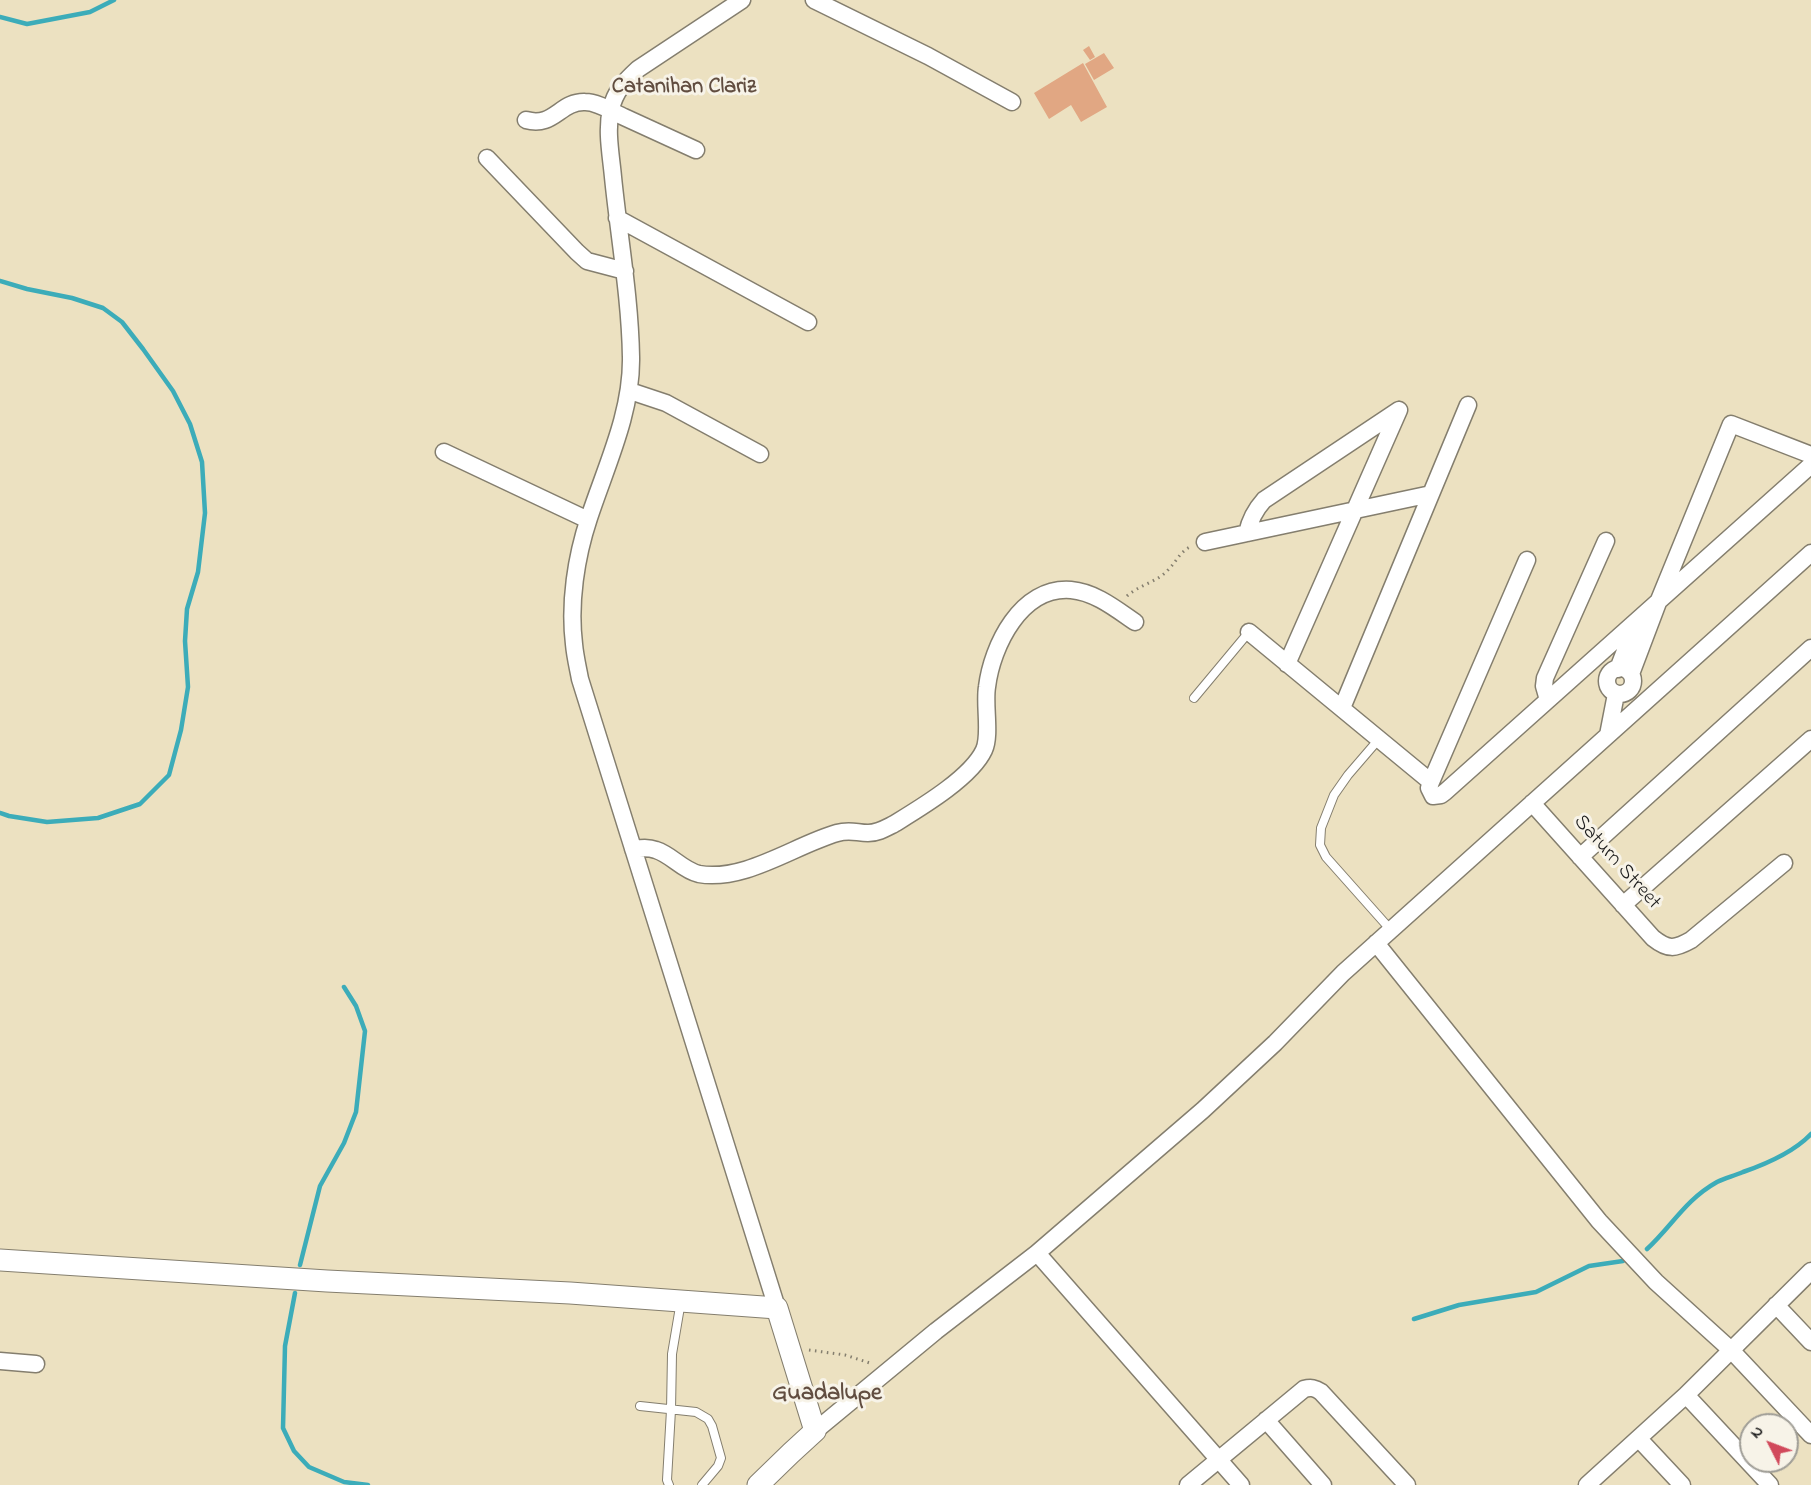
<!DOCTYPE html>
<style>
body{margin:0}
#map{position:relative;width:1811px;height:1485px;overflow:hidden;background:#ece1c1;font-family:"Indie Flower",sans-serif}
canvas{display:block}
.north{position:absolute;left:1739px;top:1413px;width:60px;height:60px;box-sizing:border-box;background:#f7f3e8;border:2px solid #9f9d96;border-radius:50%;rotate:312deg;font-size:16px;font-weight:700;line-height:24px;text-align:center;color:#1c1c1c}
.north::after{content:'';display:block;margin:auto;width:21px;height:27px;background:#d1495b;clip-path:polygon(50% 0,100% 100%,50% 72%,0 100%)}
</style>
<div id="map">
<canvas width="1811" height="1485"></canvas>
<div class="north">N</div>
</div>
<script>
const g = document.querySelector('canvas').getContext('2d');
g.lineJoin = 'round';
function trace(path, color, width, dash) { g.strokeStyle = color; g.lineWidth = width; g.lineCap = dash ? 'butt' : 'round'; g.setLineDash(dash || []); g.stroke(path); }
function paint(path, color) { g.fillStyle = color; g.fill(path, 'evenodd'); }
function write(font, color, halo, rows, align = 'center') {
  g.font = font + ' "Indie Flower",sans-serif'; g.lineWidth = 6; g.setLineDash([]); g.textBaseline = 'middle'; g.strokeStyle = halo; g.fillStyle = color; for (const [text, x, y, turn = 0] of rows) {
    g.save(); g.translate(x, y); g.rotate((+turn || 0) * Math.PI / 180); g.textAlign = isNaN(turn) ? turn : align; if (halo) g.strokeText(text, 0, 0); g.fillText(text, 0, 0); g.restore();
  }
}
trace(new Path2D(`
 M 0,17 L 27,24 L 90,12 L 114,0
 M 0,281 L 27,289 L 72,298 L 103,308 L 122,322 L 143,349 L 173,391 L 190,424 L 202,462 L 205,513 L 198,572 L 187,609 L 185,641 L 188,687 L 181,730 L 169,775 L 140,804 L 98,818 L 47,822 L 9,816 L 0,813
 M 1647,1249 C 1672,1226 1685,1200 1717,1182 C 1725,1178 1734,1176 1743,1172 C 1766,1164 1794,1152 1811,1134
 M 300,1265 L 320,1186 L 344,1143 L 356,1112 L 365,1031 L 356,1006 L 344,987
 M 295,1293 L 285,1346 L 283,1428 L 294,1451 L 309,1467 L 344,1482 L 368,1485
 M 1414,1319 L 1459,1305 L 1536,1292 L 1589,1266 L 1623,1261`), '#3cacb9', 4.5);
paint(new Path2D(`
 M 1089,46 L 1095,57 L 1090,60 L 1083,50 Z
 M 1104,53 L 1114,68 L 1094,80 L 1085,64 Z
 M 1083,63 L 1107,107 L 1081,122 L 1071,105 L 1049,119 L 1034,93 Z`), '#e1a783');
const service = new Path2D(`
 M 1194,698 L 1249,632
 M 1379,739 L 1348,775 L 1334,795 L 1321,828 L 1320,845 L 1326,857 L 1390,929
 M 640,1406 L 696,1412 L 708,1419 L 712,1426 L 721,1458 L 718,1466 L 702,1485
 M 669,1485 L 667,1480 L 671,1410 L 672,1354 L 681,1301`);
const minor = new Path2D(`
 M 742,0 L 638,69 C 625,81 615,91 611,109 C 606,131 611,155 613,177 C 619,237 630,297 631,357 C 632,413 606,466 589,518 C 576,557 569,603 574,644 C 575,656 578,668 580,679 L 777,1308
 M 814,0 L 928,56 L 1012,102
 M 526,120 C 554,128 560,101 585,102 C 598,102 613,112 624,117 C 648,128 672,139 696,150
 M 487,158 L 577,252 L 587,261 L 625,271
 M 617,218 L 808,322
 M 630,391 L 666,403 L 760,454
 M 444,452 L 588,520
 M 1247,533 C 1250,519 1255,510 1264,500 L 1399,410
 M 1205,542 L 1431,494
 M 1527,560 L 1431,782 L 1429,788 L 1433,796 L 1441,795 L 1445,792 L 1811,465
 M 1249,632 L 1431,782
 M 1287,664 L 1399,410
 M1607 681a13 13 0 1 1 26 0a13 13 0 1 1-26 0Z
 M 1618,669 L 1635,625
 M 1631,674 L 1659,600 L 1731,424 L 1811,455
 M 1548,700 L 1544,686 L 1545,678 L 1606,541
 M 1342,708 L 1468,405
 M 1608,735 L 1616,694
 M 1532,803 L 1653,938 C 1668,950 1675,949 1691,940 L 1784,863
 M 633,849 C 641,848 648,847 656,850 C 672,855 682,870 699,874 C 745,882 795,845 837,833 C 850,829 857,833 868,833 C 878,833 886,828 894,824 C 920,808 971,778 984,750 C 991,735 984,705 987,687 C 992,646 1021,586 1071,590 C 1095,592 1116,609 1135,622
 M 1580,857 L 1811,648
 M 1623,905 L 1811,739
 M 1376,943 L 1599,1221 L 1656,1282 L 1731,1350 L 1811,1435
 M 1037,1253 L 1241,1485
 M 1776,1305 L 1811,1342
 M 0,1361 L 36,1364
 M 1686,1395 L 1770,1485
 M 1266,1420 L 1323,1485
 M 815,1431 L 936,1331 L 1037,1253 L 1203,1110 L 1275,1043 L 1343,973 L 1811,553
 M 1639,1439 L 1682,1485
 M 1188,1485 L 1304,1389 C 1311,1387 1315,1388 1321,1392 L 1407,1485
 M 1587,1485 L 1686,1395 L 1811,1271`);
const tertiary = new Path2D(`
 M 0,1260 L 327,1281 L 570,1293 L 777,1308 L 815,1431 L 791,1453 L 758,1485`);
trace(service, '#847e6e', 10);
trace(minor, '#847e6e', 19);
trace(tertiary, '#847e6e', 23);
trace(new Path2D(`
 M 1127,596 C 1139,585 1157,582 1168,570 C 1177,561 1180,551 1192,546
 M 809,1350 L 845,1355 L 873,1364`), '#847e6e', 3, [1.5, 4.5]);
trace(service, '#fff', 8);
trace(minor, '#fff', 16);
trace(tertiary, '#fff', 21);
write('21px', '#1c1c1c', '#f7f3e8', [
 ["Saturn Street",1616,863,48]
]);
write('bold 22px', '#614d40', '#f7f3e8', [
 ["Catanihan Clariz",684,88]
]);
write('bold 24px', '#614d40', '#f7f3e8', [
 ["Guadalupe",827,1395]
]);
</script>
